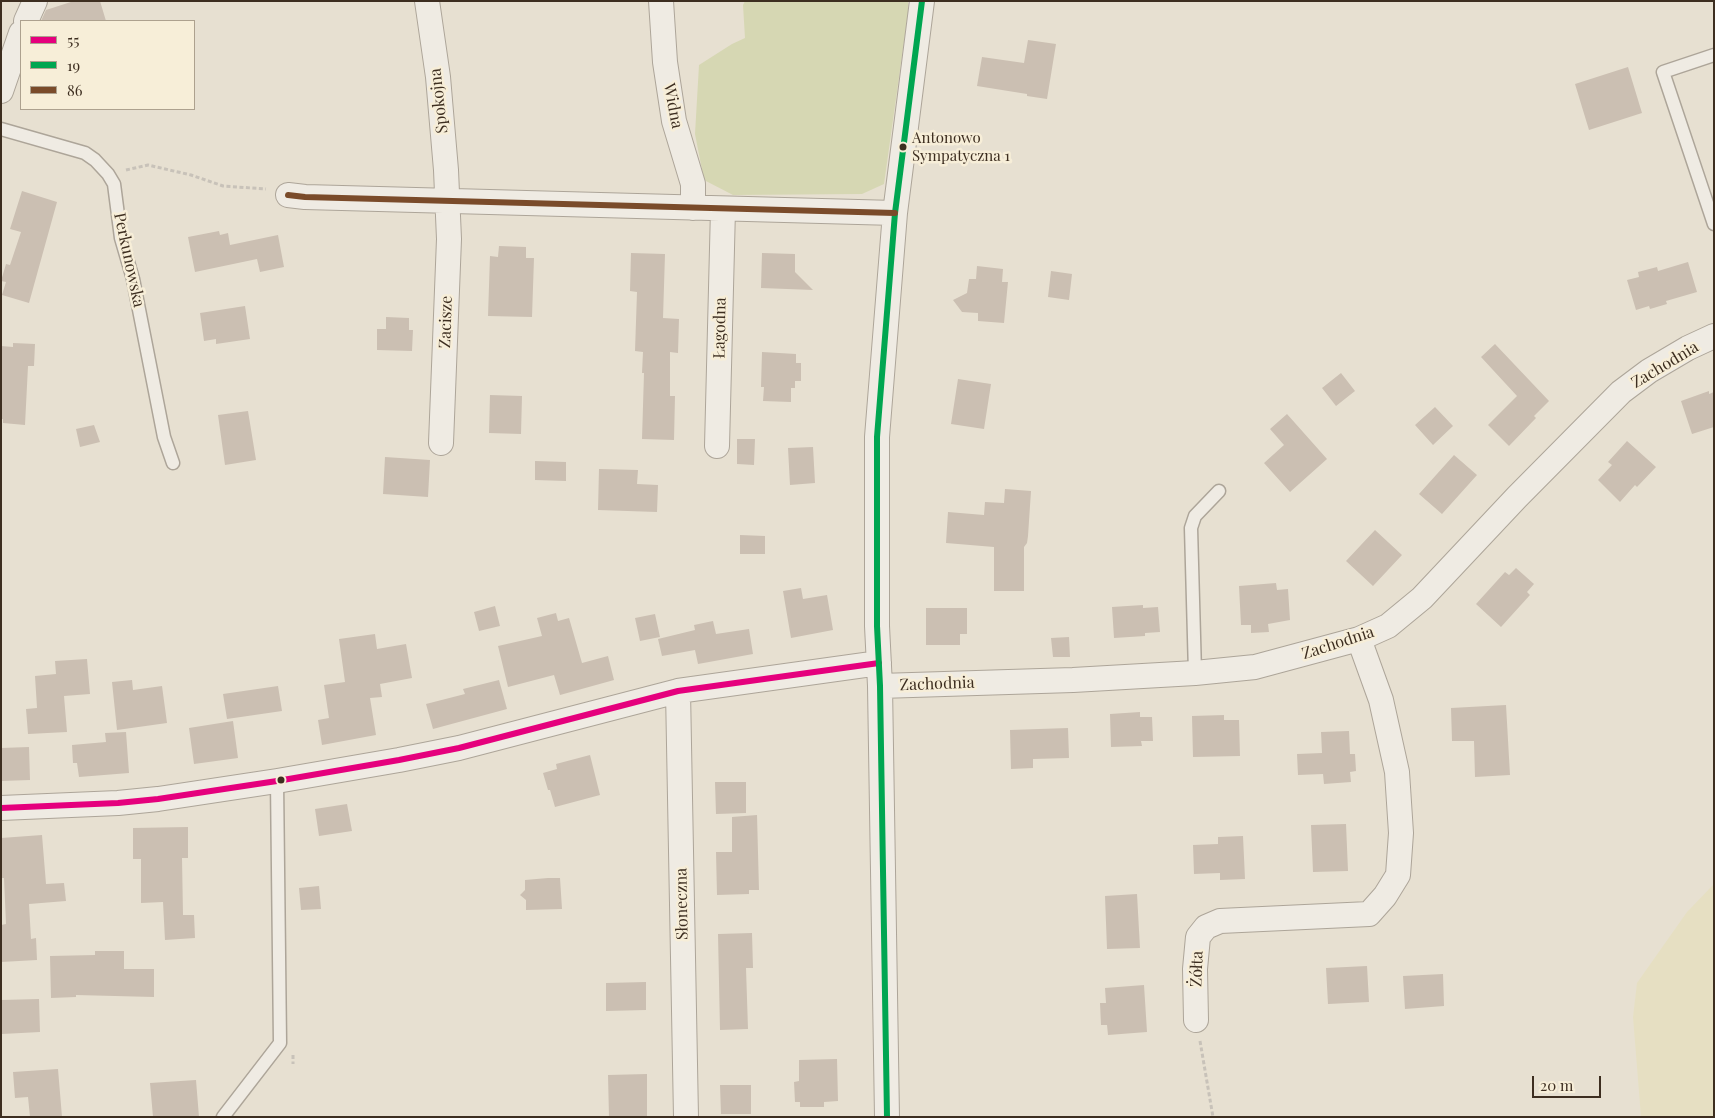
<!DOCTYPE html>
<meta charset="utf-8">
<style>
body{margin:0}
#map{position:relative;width:1715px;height:1118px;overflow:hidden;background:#e7e0d1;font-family:"Playfair Display",serif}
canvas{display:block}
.frame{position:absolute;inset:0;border:2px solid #3d2e20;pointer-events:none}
.legend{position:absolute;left:20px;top:20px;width:175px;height:90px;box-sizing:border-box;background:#f7eed8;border:1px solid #ada18e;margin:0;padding:6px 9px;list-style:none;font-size:15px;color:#3d2e20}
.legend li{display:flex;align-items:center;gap:10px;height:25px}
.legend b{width:25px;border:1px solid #ada18e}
.scale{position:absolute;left:1532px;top:1076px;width:69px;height:22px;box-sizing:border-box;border:2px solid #3d2e20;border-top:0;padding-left:6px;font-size:15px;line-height:18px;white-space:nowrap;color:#3d2e20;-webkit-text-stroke:4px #f7eed8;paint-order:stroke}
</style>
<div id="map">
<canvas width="1715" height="1118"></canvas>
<div class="frame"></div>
<ul class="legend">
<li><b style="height:6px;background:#e5007d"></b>55</li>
<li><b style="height:6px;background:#00a651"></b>19</li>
<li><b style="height:6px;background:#7a4b2a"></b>86</li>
</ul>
<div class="scale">20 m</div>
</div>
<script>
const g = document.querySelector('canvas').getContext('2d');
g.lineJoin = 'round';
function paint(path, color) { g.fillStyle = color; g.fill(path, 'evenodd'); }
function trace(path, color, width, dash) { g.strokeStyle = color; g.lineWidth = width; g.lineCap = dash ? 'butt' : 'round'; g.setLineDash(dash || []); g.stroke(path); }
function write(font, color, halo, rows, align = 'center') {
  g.font = font + ' "Playfair Display",serif'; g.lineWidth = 5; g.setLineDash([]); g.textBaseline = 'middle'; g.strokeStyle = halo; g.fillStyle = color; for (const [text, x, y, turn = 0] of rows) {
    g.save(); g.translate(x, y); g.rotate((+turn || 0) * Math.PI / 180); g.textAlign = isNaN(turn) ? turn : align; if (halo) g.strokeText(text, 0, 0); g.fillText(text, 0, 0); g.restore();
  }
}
paint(new Path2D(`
 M 1714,884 L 1714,1117 L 1641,1117 L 1633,1017 L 1637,983 L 1687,912 Z`), '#e6dfc2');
paint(new Path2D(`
 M 745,1 L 908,1 L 908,13 L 884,184 L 862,194 L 733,195 L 704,180 L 695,134 L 699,65 L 732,44 L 745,38 L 743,5 Z`), '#d6d7b3');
paint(new Path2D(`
 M 74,1 L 100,1 L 106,21 L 41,21 L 46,10 Z
 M 1028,40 L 1056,44 L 1047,99 L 1027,96 L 1027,94 L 977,86 L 982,57 L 1024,63 Z
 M 1628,67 L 1642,113 L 1589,130 L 1575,84 Z
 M 22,191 L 57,202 L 29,303 L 2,295 L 6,282 L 1,281 L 6,264 L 10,265 L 21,232 L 10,229 Z
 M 219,231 L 220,235 L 228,233 L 230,245 L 278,235 L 284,267 L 260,272 L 257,259 L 195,272 L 188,237 Z
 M 499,246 L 526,247 L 526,258 L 534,258 L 532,317 L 488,316 L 490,256 L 498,257 Z
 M 631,253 L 665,254 L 663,318 L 679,319 L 678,353 L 670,352 L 670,396 L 675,396 L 674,440 L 642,439 L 644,373 L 642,373 L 643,352 L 635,351 L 637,292 L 630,291 Z
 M 762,253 L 795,254 L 795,272 L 813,290 L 761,288 Z
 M 1688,262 L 1697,292 L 1666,301 L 1667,304 L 1650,309 L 1649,306 L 1636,310 L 1627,280 L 1639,277 L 1638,272 L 1657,267 L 1658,271 Z
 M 977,266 L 1003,269 L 1002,282 L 1008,282 L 1004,323 L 978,321 L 978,313 L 962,312 L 953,300 L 967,293 L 969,279 L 976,279 Z
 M 1051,271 L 1072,274 L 1069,300 L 1048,297 Z
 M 245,306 L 250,339 L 216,344 L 216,339 L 204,341 L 200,313 Z
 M 386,317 L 409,318 L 409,330 L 413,330 L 412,351 L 377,350 L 377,329 L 386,329 Z
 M 13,343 L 35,344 L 34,366 L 28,366 L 25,425 L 3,423 L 3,419 L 1,419 L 1,346 L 13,347 Z
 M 1495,344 L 1549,401 L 1534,416 L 1536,418 L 1509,446 L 1488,425 L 1517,396 L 1481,357 Z
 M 762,352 L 796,354 L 796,363 L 801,363 L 801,381 L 795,381 L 795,388 L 791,388 L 791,402 L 763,401 L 764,387 L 761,387 Z
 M 1341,373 L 1355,391 L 1336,406 L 1322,388 Z
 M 958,379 L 991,384 L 984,429 L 951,424 Z
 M 1709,391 L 1709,394 L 1714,392 L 1714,427 L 1692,434 L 1681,401 Z
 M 490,395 L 522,396 L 521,434 L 489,433 Z
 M 1435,407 L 1453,426 L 1433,445 L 1415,425 Z
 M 248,411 L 256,460 L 225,465 L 218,415 Z
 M 1287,414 L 1327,459 L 1290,492 L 1264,463 L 1284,445 L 1270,429 Z
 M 94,425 L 100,442 L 80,447 L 76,429 Z
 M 737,439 L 755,439 L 754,465 L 737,464 Z
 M 1627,441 L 1656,467 L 1637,487 L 1635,485 L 1620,502 L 1598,480 L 1612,465 L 1608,462 Z
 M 813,447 L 815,483 L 790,485 L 788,448 Z
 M 1454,455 L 1477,475 L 1442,514 L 1419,494 Z
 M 385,457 L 430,460 L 428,497 L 383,494 Z
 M 535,461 L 566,462 L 566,481 L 535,480 Z
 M 599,469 L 638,470 L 637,484 L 658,485 L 657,512 L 598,510 Z
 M 1005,489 L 1031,491 L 1028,536 L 1027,543 L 1024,547 L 1024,591 L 994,591 L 994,547 L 946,543 L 948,512 L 984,515 L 985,502 L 1004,503 Z
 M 1375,530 L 1402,555 L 1373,586 L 1346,561 Z
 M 740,535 L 765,536 L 765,554 L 740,554 Z
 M 1516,568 L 1534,584 L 1527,592 L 1530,595 L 1501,627 L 1476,604 L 1505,572 L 1509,575 Z
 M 1276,583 L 1277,590 L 1288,589 L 1290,620 L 1268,624 L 1269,632 L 1251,633 L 1251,625 L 1241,625 L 1239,586 Z
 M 801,588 L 803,599 L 827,595 L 833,630 L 791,638 L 783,591 Z
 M 1143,605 L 1143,608 L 1158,607 L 1160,632 L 1145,633 L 1145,636 L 1114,638 L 1112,607 Z
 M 495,606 L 500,626 L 479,631 L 474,612 Z
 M 926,608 L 967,608 L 967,634 L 960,634 L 960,645 L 926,645 Z
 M 556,613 L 558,621 L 569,618 L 582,663 L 608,656 L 614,680 L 560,695 L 554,675 L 508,687 L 498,646 L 542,636 L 537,618 Z
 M 655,614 L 660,637 L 640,641 L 635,618 Z
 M 713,621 L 716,634 L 749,629 L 753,654 L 698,664 L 695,650 L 662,656 L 658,639 L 695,630 L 694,625 Z
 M 375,634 L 377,649 L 406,644 L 412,678 L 380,684 L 382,697 L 370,698 L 376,735 L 322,745 L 318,720 L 329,718 L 324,685 L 345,682 L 339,639 Z
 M 1069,637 L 1070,657 L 1053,657 L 1051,638 Z
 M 87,659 L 90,694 L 64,696 L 67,732 L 28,734 L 26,709 L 37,708 L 35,676 L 56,674 L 55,661 Z
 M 132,680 L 133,690 L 162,686 L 167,723 L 117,730 L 112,682 Z
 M 499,680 L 507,709 L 433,729 L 426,704 L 465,694 L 463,689 Z
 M 278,686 L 282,711 L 227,719 L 223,694 Z
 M 1506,705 L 1510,775 L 1475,777 L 1474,741 L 1452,741 L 1451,708 Z
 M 1140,712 L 1140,717 L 1152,717 L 1153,741 L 1141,741 L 1142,746 L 1111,747 L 1110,714 Z
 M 1224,715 L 1224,720 L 1239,720 L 1240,756 L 1193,757 L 1192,716 Z
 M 233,721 L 238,758 L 194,764 L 189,728 Z
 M 1068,728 L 1069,758 L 1033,759 L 1033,768 L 1011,769 L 1010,730 Z
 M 1349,731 L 1350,754 L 1355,754 L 1356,771 L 1350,772 L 1351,782 L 1324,784 L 1323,774 L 1298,775 L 1297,754 L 1322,753 L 1321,732 Z
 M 126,732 L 129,773 L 79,777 L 77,763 L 73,763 L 72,745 L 106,742 L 105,733 Z
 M 29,747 L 30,780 L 1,781 L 1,748 Z
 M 590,755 L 600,795 L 555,807 L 550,790 L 548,790 L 543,773 L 557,769 L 556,764 Z
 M 715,782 L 746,782 L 746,813 L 716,814 Z
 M 347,804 L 352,831 L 319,836 L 315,809 Z
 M 757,815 L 759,890 L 749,890 L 749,894 L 717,895 L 716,852 L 732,852 L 732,817 Z
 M 1346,824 L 1348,871 L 1313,872 L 1311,825 Z
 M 188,827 L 188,858 L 182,858 L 183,915 L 194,915 L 195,938 L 165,940 L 163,902 L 141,903 L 141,859 L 133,859 L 133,828 Z
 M 42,835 L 46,884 L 64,883 L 66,901 L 29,904 L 31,939 L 36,938 L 37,960 L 1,962 L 1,925 L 6,924 L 4,878 L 1,878 L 1,838 Z
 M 1243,836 L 1245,879 L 1220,880 L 1220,873 L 1194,874 L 1193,845 L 1218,844 L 1218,837 Z
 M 548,878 L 560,878 L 562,909 L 526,910 L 526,900 L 520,895 L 525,890 L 525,880 Z
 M 319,886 L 321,909 L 301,910 L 299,888 Z
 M 1137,894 L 1140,948 L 1107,949 L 1105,896 Z
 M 752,933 L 753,968 L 746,968 L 748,1029 L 720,1030 L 718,934 Z
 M 95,951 L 124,951 L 124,969 L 154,969 L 154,997 L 76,995 L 76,997 L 51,998 L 50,956 L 95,955 Z
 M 1367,966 L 1369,1002 L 1328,1004 L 1326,968 Z
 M 1443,974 L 1444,1006 L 1405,1009 L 1403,976 Z
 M 646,982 L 646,1010 L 606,1011 L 606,983 Z
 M 1144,985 L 1147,1032 L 1108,1035 L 1107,1025 L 1101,1025 L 1100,1003 L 1106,1003 L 1105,988 Z
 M 39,999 L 40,1032 L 2,1034 L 1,1000 Z
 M 837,1059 L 838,1101 L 824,1102 L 824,1107 L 800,1107 L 800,1102 L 795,1102 L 794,1082 L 799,1081 L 799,1060 Z
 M 58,1069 L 62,1117 L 30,1117 L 28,1097 L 15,1098 L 13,1072 Z
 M 647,1074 L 647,1117 L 609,1117 L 608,1075 Z
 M 196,1080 L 199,1117 L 153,1117 L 150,1083 Z
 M 720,1085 L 751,1085 L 751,1114 L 721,1114 Z`), '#cbbfb2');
const lane = new Path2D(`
 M 1714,55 L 1663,72 L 1714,224
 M 1,129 L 85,153 L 95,160 L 108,174 L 114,184 L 121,238 L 133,279 L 164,437 L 173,463
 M 1195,673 L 1191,528 L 1195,516 L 1219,491
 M 223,1117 L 280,1043 L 277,781`);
const street = new Path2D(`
 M 427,1 L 438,77 L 446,170 L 449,239 L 441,443
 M 661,1 L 665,62 L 674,121 L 693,184 L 693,208
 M 26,21 L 35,1
 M 1,91 L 21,33
 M 288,195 L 305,197 L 895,213
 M 717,446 L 723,209
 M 880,686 L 1073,680 L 1195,673 L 1255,667 L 1359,639 L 1388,626 L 1422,598 L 1517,497 L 1621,392 L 1649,371 L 1688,348 L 1714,336
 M 678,691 L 686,1117
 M 1,808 L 118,803 L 158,799 L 277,781 L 399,760 L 459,748 L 678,691 L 879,663
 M 1196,1020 L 1195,969 L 1198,937 L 1206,927 L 1220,921 L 1369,914 L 1385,896 L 1398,875 L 1401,833 L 1397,772 L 1381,700 L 1359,639
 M 887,1117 L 880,686 L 877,626 L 877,437 L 895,213 L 922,1`);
trace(lane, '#ada599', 15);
trace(street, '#ada599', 26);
trace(new Path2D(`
 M 126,170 L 148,165 L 191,175 L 223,186 L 266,189
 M 1200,1041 L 1213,1117
 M 293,1055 L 293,1064`), '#c8c2b9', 3, [4, 2.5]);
trace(lane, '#efebe3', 12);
trace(street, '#efebe3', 24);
trace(new Path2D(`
 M 1,808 L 118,803 L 158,799 L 277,781 L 399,760 L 459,748 L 678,691 L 879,663`), '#e5007d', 6);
trace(new Path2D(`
 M 887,1117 L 880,686 L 877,626 L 877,437 L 895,213 L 922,1`), '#00a651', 6);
trace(new Path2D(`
 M 288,195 L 305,197 L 895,213`), '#7a4b2a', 6);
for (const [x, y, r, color] of [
 [903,147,4.5,"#3d2e20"],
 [281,780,4.5,"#3d2e20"]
]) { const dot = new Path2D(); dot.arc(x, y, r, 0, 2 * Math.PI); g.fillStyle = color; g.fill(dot); trace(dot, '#f7eed8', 2); }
write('15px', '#3d2e20', '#f7eed8', [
 ["Antonowo",912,138],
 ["Sympatyczna 1",912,156]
], 'left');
write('16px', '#3d2e20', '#f7eed8', [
 ["Spokojna",439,101,-96],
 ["Widna",673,106,79],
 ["Perkunowska",129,260,78],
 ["Zacisze",446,322,-88],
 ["Łagodna",720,328,-89],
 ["Zachodnia",1665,365,-31],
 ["Zachodnia",1338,643,-18],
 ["Zachodnia",937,684,-2],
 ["Słoneczna",682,904,-91],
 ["Żółta",1197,969,-88]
]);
</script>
